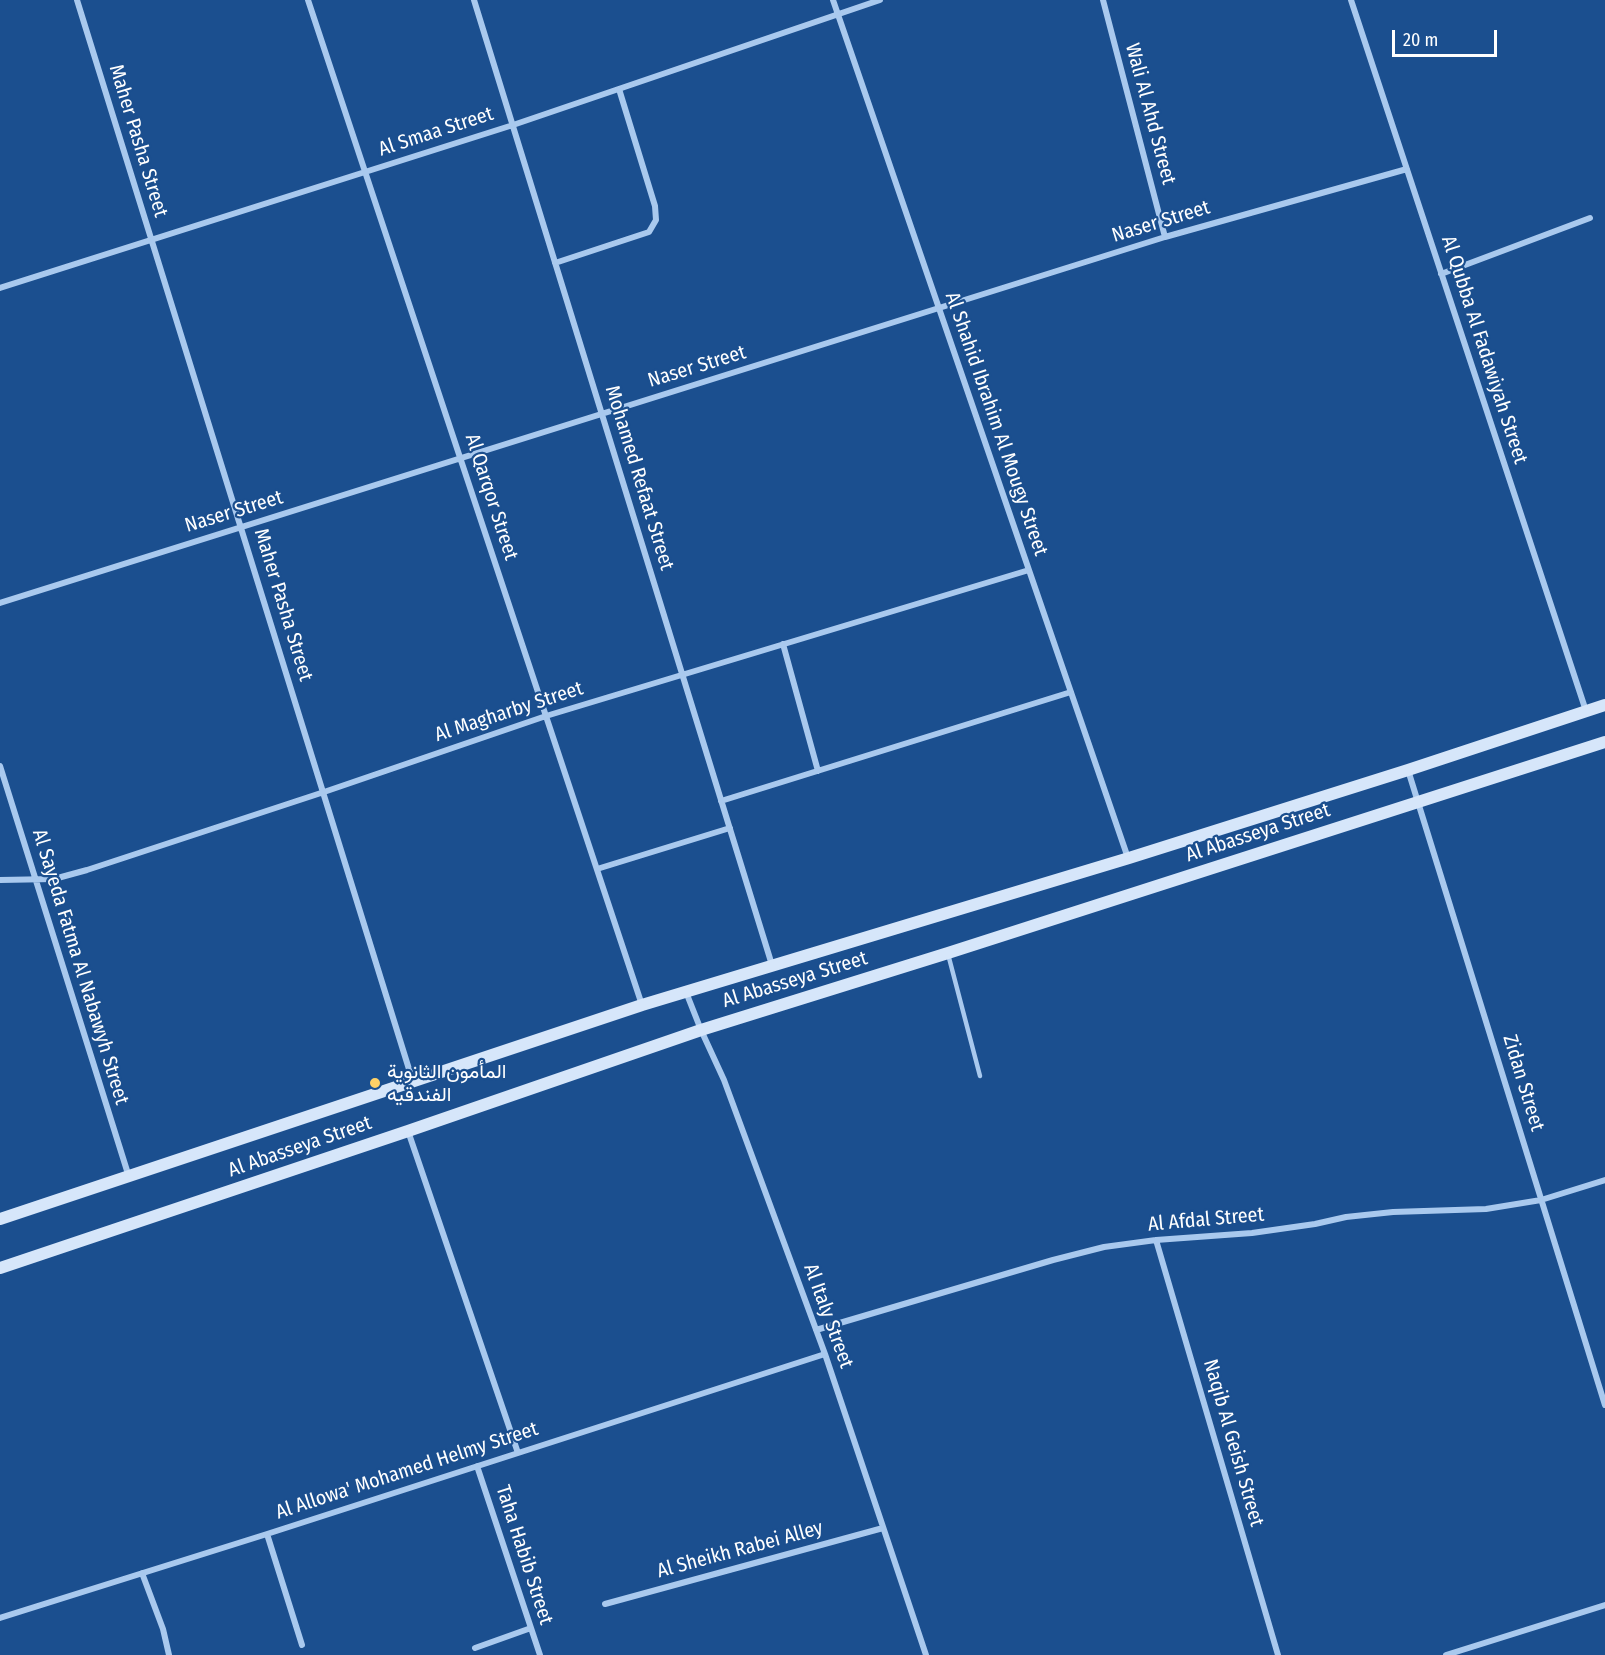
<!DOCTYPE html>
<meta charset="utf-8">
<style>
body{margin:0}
#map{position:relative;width:1605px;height:1655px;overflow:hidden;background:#1b4f8f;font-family:"Fira Sans Condensed",sans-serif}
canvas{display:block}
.scale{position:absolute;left:1392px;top:30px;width:105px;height:27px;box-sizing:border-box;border:3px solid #fff;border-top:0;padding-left:8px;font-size:18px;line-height:21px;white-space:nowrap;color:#fff;-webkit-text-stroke:4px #1b4f8f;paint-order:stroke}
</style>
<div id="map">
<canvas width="1605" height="1655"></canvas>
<div class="scale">20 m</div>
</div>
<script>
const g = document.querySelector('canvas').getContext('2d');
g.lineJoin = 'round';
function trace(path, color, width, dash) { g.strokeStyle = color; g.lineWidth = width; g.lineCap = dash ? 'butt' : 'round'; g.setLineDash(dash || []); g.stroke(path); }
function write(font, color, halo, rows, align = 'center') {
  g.font = font + ' "Fira Sans Condensed",Vazirmatn,sans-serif'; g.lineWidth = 4.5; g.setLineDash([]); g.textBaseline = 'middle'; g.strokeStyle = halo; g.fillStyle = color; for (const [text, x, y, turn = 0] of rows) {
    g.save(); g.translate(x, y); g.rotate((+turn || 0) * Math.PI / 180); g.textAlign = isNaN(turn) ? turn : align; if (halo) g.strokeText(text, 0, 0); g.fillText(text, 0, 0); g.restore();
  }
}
trace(new Path2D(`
 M 948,954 L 980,1076`), '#a9c9ee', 4.5);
trace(new Path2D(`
 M 77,0 L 413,1082
 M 308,0 L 642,1005
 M 474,0 L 772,965
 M 833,0 L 1128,858
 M 1103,0 L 1165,237
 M 1351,0 L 1586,711
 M 555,263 L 649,232 L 656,220 L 655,206 L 619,89
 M 1441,274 L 1590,218
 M 0,288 L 513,125 L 880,0
 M 0,603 L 1165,237 L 1407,169
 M 783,644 L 818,771
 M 0,766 L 129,1177
 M 1408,770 L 1605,1405
 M 721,801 L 1071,692
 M 597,869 L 730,828
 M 0,880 L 54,879 L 87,870 L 324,792 L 546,716 L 1029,570
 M 686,992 L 701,1030 L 724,1080 L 825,1354 L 926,1655
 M 408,1131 L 518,1453
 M 1156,1240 L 1278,1655
 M 816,1330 L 1053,1260 L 1104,1247 L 1156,1240 L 1252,1233 L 1315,1224 L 1346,1217 L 1393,1212 L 1486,1209 L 1541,1200 L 1605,1180
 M 477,1466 L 540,1655
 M 267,1534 L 302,1645
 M 142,1573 L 163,1629 L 169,1655
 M 605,1604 L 883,1528
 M 0,1618 L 267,1534 L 825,1354
 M 475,1648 L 531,1628
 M 1446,1655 L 1605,1605`), '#a9c9ee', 6);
trace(new Path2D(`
 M 0,1219 L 642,1005 L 1129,858 L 1408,770 L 1605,705
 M 0,1268 L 408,1131 L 701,1030 L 948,953 L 1605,742`), '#d6e6fa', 12);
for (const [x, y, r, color] of [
 [375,1083,6,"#ffd166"]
]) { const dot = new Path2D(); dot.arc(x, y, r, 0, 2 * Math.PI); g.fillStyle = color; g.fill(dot); trace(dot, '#1b4f8f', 2); }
write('20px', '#fff', '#1b4f8f', [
 ["Wali Al Ahd Street",1150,114,75],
 ["Al Smaa Street",436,132,-18],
 ["Maher Pasha Street",138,141,73],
 ["Naser Street",1161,222,-17],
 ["Al Qubba Al Fadawiyah Street",1484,350,72],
 ["Naser Street",697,367,-17],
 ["Al Shahid Ibrahim Al Mougy Street",996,424,71],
 ["Mohamed Refaat Street",639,478,73],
 ["Al Qarqor Street",491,497,72],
 ["Naser Street",234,512,-17],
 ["Maher Pasha Street",283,605,73],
 ["Al Magharby Street",509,712,-18],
 ["Al Abasseya Street",1258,833,-18],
 ["Al Sayeda Fatma Al Nabawyh Street",80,967,73],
 ["Al Abasseya Street",795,980,-17],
 ["Zidan Street",1523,1083,73],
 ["Al Abasseya Street",300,1147,-19],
 ["Al Afdal Street",1206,1220,-5],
 ["Al Italy Street",828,1316,70],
 ["Naqib Al Geish Street",1233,1443,74],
 ["Al Allowa' Mohamed Helmy Street",407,1471,-18],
 ["Al Sheikh Rabei Alley",740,1550,-15],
 ["Taha Habib Street",524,1555,72]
]);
write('20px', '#fff', '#1b4f8f', [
 ["المأمون الثانوية",387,1072],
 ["الفندقيه",387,1095]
], 'left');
</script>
